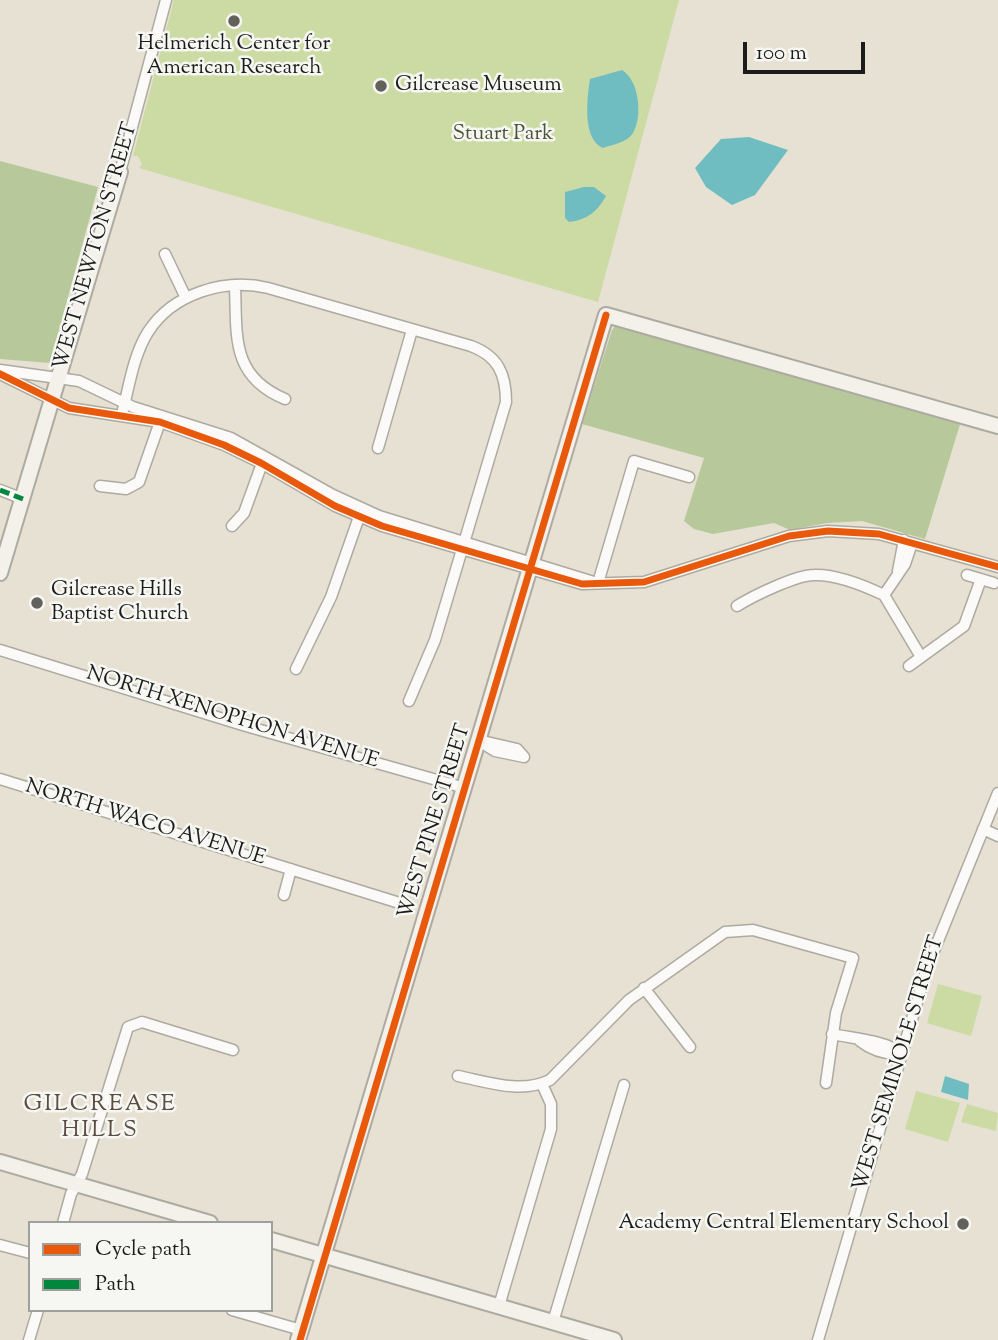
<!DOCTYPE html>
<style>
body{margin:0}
#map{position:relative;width:998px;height:1340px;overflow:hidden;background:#e6e1d2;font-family:"Sorts Mill Goudy",serif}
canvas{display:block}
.legend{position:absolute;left:28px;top:1221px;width:245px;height:91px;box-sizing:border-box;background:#f6f6f2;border:2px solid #9f9f9c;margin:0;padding:9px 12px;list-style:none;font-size:21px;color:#1c1c1c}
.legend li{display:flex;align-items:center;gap:14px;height:35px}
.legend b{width:35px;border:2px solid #9f9f9c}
.scale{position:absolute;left:743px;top:42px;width:122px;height:32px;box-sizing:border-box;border:4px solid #1c1c1c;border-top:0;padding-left:9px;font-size:21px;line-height:24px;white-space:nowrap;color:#1c1c1c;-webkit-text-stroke:5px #f6f6f2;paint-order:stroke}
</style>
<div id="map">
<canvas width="998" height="1340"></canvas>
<ul class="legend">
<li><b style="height:9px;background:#e8590c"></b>Cycle path</li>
<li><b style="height:9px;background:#00873e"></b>Path</li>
</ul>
<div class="scale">100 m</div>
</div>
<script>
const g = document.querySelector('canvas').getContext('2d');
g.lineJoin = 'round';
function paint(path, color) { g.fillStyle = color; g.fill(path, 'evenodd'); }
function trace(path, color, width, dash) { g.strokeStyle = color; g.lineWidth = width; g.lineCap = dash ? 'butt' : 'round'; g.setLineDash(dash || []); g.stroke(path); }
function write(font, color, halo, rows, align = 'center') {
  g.font = font + ' "Sorts Mill Goudy",serif'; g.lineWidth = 5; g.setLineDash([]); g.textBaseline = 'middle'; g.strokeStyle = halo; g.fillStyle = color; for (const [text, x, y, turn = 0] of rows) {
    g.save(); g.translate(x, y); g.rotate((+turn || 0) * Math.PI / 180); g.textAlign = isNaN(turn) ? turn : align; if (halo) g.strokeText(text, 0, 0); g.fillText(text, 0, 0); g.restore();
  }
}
paint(new Path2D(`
 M 174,0 L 679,0 L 598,302 L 139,168 L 142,164 L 138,156 L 133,156 Z
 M 938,984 L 982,996 L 971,1036 L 927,1023 Z
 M 916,1091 L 960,1103 L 948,1142 L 905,1129 Z
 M 967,1104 L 998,1113 L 996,1131 L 961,1122 Z`), '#ccdaa3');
paint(new Path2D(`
 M 0,161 L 98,187 L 50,363 L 0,359 Z
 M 617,324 L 961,421 L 925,539 L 862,521 L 827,523 L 790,530 L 774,523 L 713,534 L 694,529 L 684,521 L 704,458 L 582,424 L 612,330 Z`), '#b7c99a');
paint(new Path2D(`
 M 622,70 C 639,80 643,116 633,133 C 627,143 613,144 603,148 C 582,139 587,99 590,79 Z
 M 749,137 L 788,150 L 755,195 L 732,205 L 706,187 L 695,168 L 721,139 Z
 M 584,187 L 594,187 L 606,196 C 597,212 587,220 569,222 L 565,218 L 565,192 Z
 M 945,1076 L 969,1084 L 968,1100 L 941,1092 Z`), '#70bdc1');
const street = new Path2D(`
 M 120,172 L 166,0
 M 165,254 L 186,298
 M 235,285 C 237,335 230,376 285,399
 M 0,370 L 79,381 L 133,407 L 231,438 L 333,495 L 379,516 L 597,583
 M 0,374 L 69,408 L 160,422 L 224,445 L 261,463 L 335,506 L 382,526 L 582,584 L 644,582 L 789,536 L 828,531 L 879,534 L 998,567
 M 122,414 C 129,387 133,356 148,332 C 173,293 225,278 268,288 L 471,346 C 498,356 506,374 506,402 L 435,640 L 409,701
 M 378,448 L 412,330
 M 100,486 L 126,489 L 139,482 L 162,416
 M 0,490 L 23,499
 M 232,526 L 244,513 L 264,458
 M 898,571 L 904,540
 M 967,575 L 994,583
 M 598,583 L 634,461 L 689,477
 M 884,595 L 905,564 L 912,543
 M 737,606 C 753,596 796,575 814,575 C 835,574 865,586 884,595 L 921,657
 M 0,650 L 246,726 L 465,788
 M 909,666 L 964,626 L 981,579
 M 296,669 L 331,597 L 360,514
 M 478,740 L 517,749 L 524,757
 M 482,743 L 495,751 L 524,757
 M 0,779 L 406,905
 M 983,829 L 998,836
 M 284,895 L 291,869
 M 644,988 L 690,1047
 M 832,1034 C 856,1039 882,1040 902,1053
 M 860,1041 C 873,1051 886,1055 902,1053
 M 458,1076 C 488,1082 521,1094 550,1080 L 629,1000 L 725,932 L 753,930 L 853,958 L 836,1013 L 826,1083
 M 63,1223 L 71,1194 L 82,1174 L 128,1027 L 142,1022 L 233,1050
 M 0,1245 L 30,1253
 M 499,1306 L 551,1129 L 551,1104 L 542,1084
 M 232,1310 L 301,1330
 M 553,1322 L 624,1085
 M 29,1340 L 38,1310
 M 818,1340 L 927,968 L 998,793`);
const secondary = new Path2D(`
 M 0,573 L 120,172
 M 0,1162 L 210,1223
 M 271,1240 L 614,1340
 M 298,1340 L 606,315 L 998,426`);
trace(street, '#adaaa1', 13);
trace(secondary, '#adaaa1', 18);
trace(street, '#fbfaf8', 10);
trace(secondary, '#f4f0ea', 14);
trace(new Path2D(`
 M 0,490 L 23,499`), '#00873e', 5, [10, 5]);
trace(new Path2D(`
 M 0,374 L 69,408 L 160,422 L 224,445 L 261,463 L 335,506 L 382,526 L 582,584 L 644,582 L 789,536 L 828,531 L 879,534 L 998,567
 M 300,1340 L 606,315`), '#e8590c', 7);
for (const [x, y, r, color] of [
 [234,21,7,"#63615c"],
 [381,86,7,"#63615c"],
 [37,603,7,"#63615c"],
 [963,1224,7,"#63615c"]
]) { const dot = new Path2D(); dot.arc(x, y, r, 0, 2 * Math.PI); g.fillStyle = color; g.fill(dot); trace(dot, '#f6f6f2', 2.5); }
write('21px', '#1c1c1c', '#f6f6f2', [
 ["Helmerich Center for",234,45,"center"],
 ["American Research",234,69,"center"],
 ["Gilcrease Museum",395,86],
 ["Gilcrease Hills",51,591],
 ["Baptist Church",51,615],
 ["Academy Central Elementary School",949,1224,"right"]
], 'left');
write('21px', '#4a5439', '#f6f6f2', [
 ["Stuart Park",503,135]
]);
write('21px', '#1c1c1c', '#f6f6f2', [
 ["WEST NEWTON STREET",97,247,-74],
 ["NORTH XENOPHON AVENUE",232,719,17],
 ["WEST PINE STREET",436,822,-73],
 ["NORTH WACO AVENUE",145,824,17],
 ["WEST SEMINOLE STREET",900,1064,-73]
]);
g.letterSpacing = '2px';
write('23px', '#5c4d43', '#f6f6f2', [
 ["GILCREASE",100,1106],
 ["HILLS",100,1132]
]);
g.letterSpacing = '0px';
</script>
